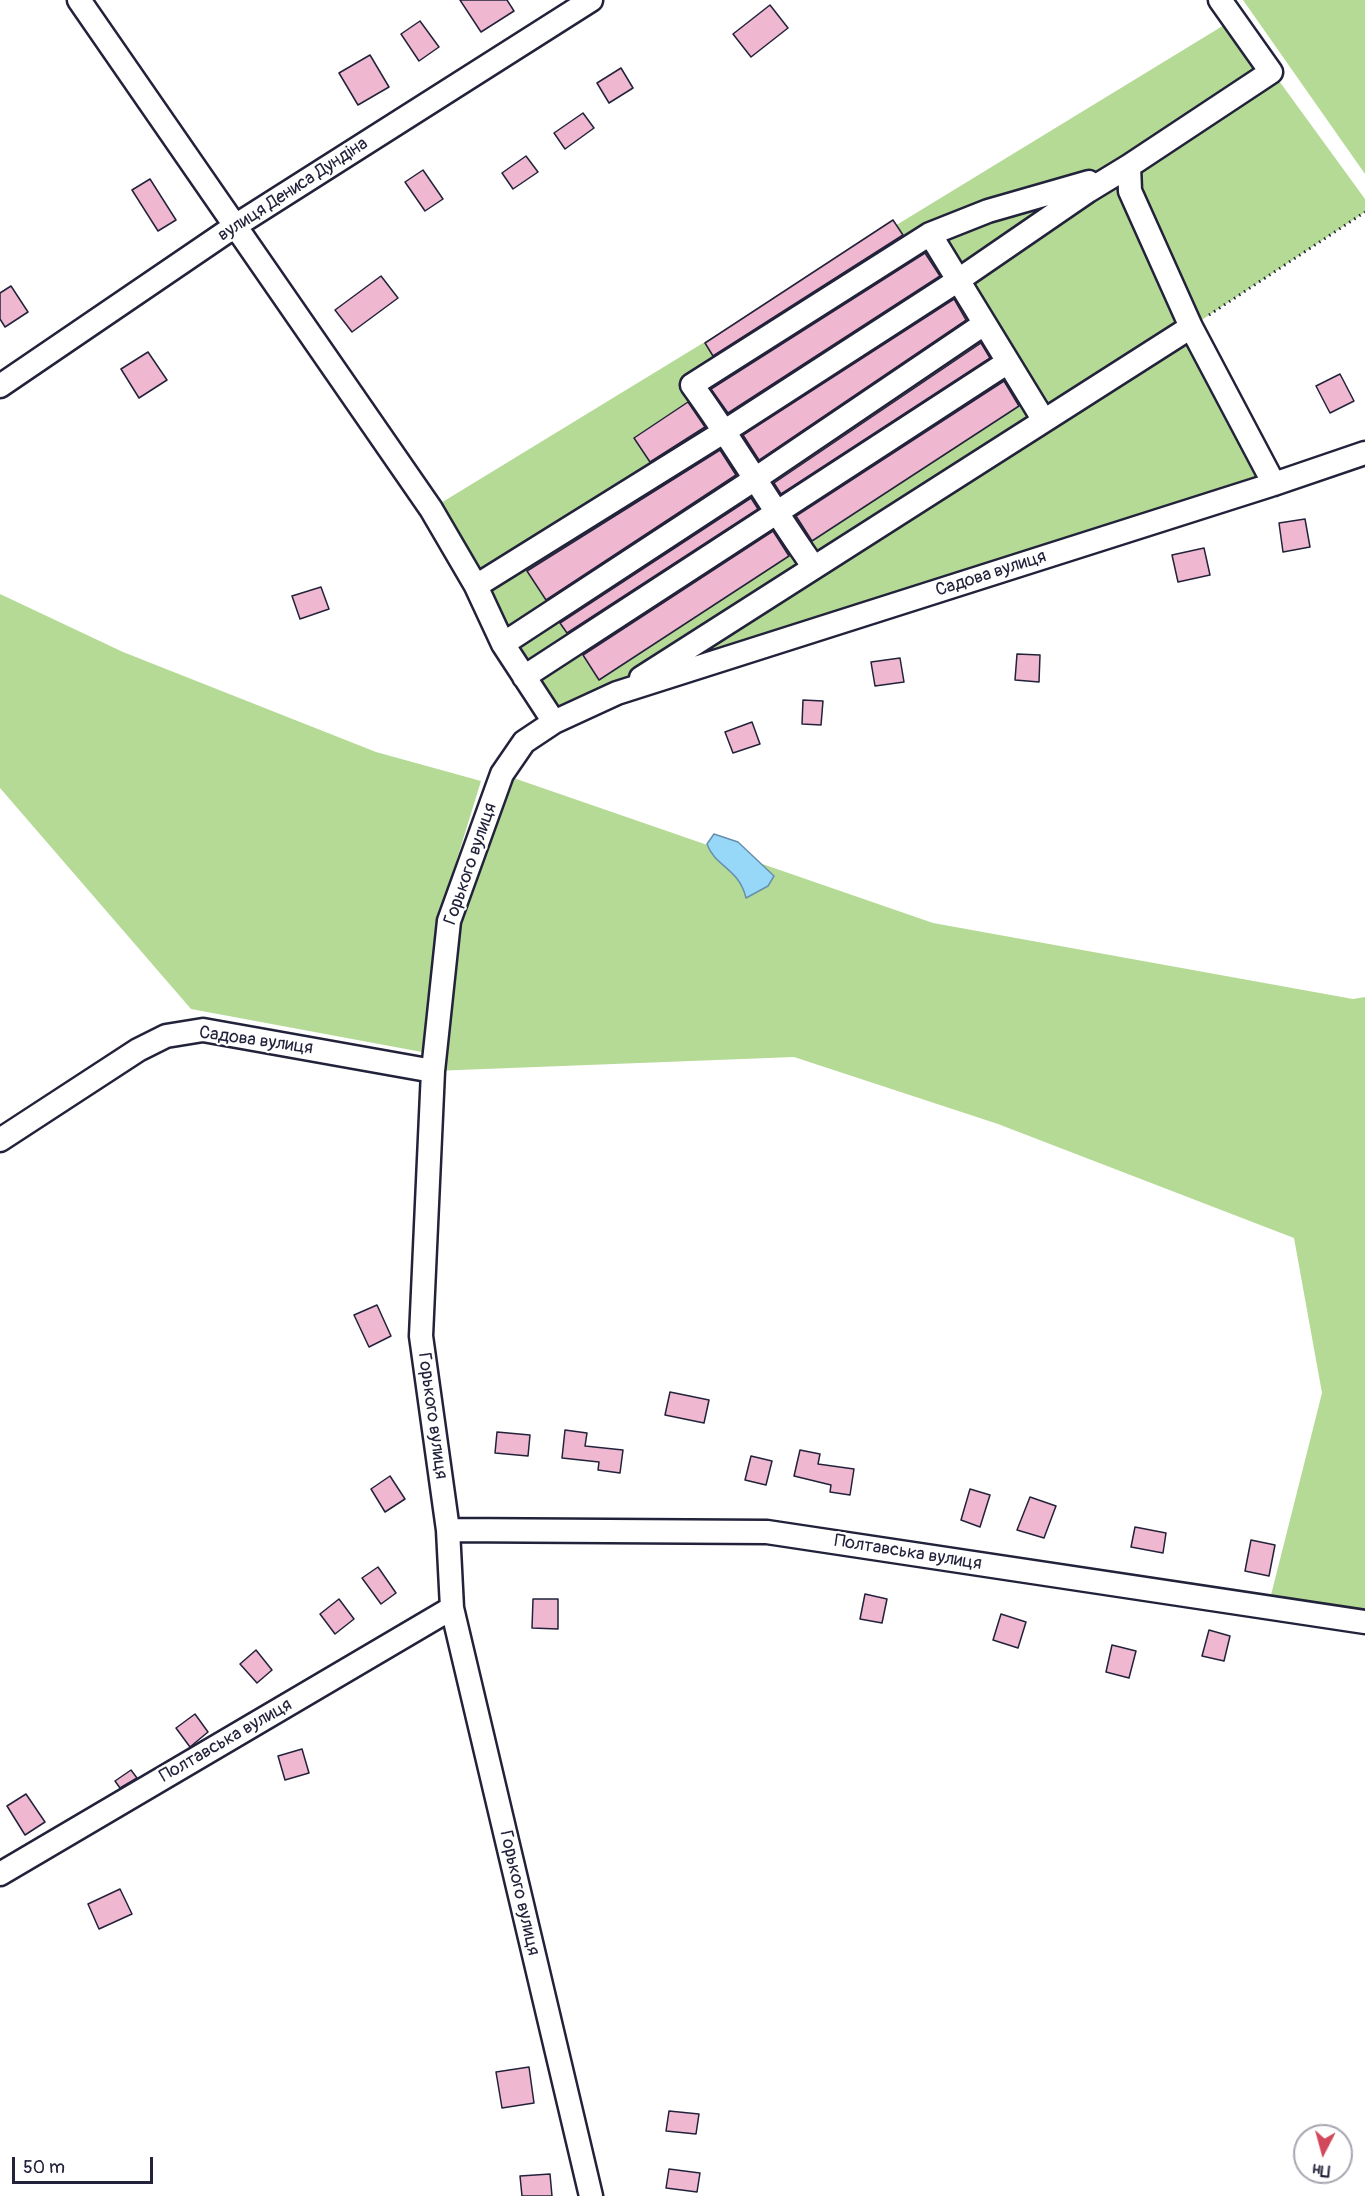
<!DOCTYPE html>
<meta charset="utf-8">
<style>
body{margin:0}
#map{position:relative;width:1365px;height:2196px;overflow:hidden;background:#fff;font-family:Pangolin,sans-serif}
canvas{display:block}
.north{position:absolute;left:1293px;top:2124px;width:60px;height:60px;box-sizing:border-box;background:#fff;border:2px solid #a7a7b1;border-radius:50%;rotate:186deg;font-size:16px;font-weight:700;line-height:24px;text-align:center;color:#22223b}
.north::after{content:'';display:block;margin:auto;width:21px;height:27px;background:#d1495b;clip-path:polygon(50% 0,100% 100%,50% 72%,0 100%)}
.scale{position:absolute;left:12px;top:2157px;width:141px;height:27px;box-sizing:border-box;border:3px solid #22223b;border-top:0;padding-left:8px;font-size:18px;line-height:21px;white-space:nowrap;color:#22223b;-webkit-text-stroke:4px #fff;paint-order:stroke}
</style>
<div id="map">
<canvas width="1365" height="2196"></canvas>
<div class="north">Пн</div>
<div class="scale">50 m</div>
</div>
<script>
const g = document.querySelector('canvas').getContext('2d');
g.lineJoin = 'round';
function paint(path, color) { g.fillStyle = color; g.fill(path, 'evenodd'); }
function trace(path, color, width, dash) { g.strokeStyle = color; g.lineWidth = width; g.lineCap = dash ? 'butt' : 'round'; g.setLineDash(dash || []); g.stroke(path); }
function write(font, color, halo, rows, align = 'center') {
  g.font = font + ' Pangolin,sans-serif'; g.lineWidth = 4.5; g.setLineDash([]); g.textBaseline = 'middle'; g.strokeStyle = halo; g.fillStyle = color; for (const [text, x, y, turn = 0] of rows) {
    g.save(); g.translate(x, y); g.rotate((+turn || 0) * Math.PI / 180); g.textAlign = isNaN(turn) ? turn : align; if (halo) g.strokeText(text, 0, 0); g.fillText(text, 0, 0); g.restore();
  }
}
paint(new Path2D(`
 M 1243,0 L 1365,0 L 1365,174 Z
 M 1234,19 L 1365,199 L 1365,212 L 1191,327 L 1274,484 L 554,722 L 431,509 Z
 M 0,594 L 123,652 L 376,752 L 481,781 L 438,921 L 422,1052 L 191,1009 L 0,788 Z
 M 502,774 L 933,923 L 1353,999 L 1365,997 L 1365,1622 L 1268,1607 L 1322,1393 L 1294,1238 L 998,1124 L 794,1057 L 433,1071 L 449,921 Z`), '#b5da96');
const water = new Path2D(`
 M 714,834 L 738,842 L 774,876 L 768,886 L 746,898 C 739,868 715,867 707,844 Z`);
paint(water, '#97d8f9');
trace(water, '#688fad', 1.5);
const building = new Path2D(`
 M 460,0 L 507,0 L 514,11 L 481,32 Z
 M 770,5 L 788,28 L 751,57 L 733,34 Z
 M 420,21 L 439,47 L 419,61 L 401,34 Z
 M 370,55 L 389,87 L 358,105 L 339,73 Z
 M 621,68 L 633,88 L 609,103 L 597,83 Z
 M 583,113 L 594,128 L 565,149 L 554,133 Z
 M 526,156 L 538,172 L 513,189 L 502,173 Z
 M 423,170 L 443,199 L 425,211 L 405,182 Z
 M 150,179 L 176,220 L 158,231 L 132,190 Z
 M 893,220 L 903,235 L 713,356 L 705,343 Z
 M 925,253 L 940,276 L 728,413 L 711,389 Z
 M 381,276 L 398,298 L 352,332 L 335,310 Z
 M 11,286 L 28,312 L 5,327 L 0,319 L 0,293 Z
 M 954,299 L 966,320 L 759,460 L 743,435 Z
 M 981,343 L 990,358 L 781,494 L 774,483 Z
 M 148,352 L 167,380 L 139,398 L 121,369 Z
 M 1340,374 L 1354,401 L 1330,413 L 1316,386 Z
 M 1004,381 L 1019,406 L 812,541 L 796,516 Z
 M 688,402 L 705,427 L 650,462 L 634,438 Z
 M 720,450 L 736,475 L 546,600 L 527,571 Z
 M 751,498 L 758,509 L 567,633 L 560,623 Z
 M 1305,519 L 1310,547 L 1283,552 L 1279,523 Z
 M 773,531 L 789,556 L 599,680 L 583,655 Z
 M 1204,548 L 1210,575 L 1178,582 L 1172,555 Z
 M 321,587 L 329,609 L 300,619 L 292,596 Z
 M 1017,654 L 1040,655 L 1039,682 L 1015,680 Z
 M 900,658 L 904,682 L 875,686 L 871,662 Z
 M 803,700 L 823,701 L 821,725 L 802,724 Z
 M 752,722 L 760,744 L 733,753 L 725,732 Z
 M 377,1305 L 391,1336 L 369,1347 L 354,1315 Z
 M 670,1392 L 709,1400 L 704,1423 L 665,1415 Z
 M 565,1430 L 587,1433 L 585,1446 L 623,1450 L 620,1473 L 598,1470 L 599,1462 L 562,1458 Z
 M 497,1432 L 530,1435 L 528,1456 L 495,1453 Z
 M 800,1450 L 820,1454 L 818,1464 L 854,1469 L 850,1495 L 830,1492 L 831,1485 L 794,1476 Z
 M 751,1456 L 772,1461 L 766,1485 L 745,1480 Z
 M 390,1476 L 405,1499 L 385,1512 L 371,1489 Z
 M 970,1489 L 990,1495 L 980,1527 L 961,1520 Z
 M 1030,1497 L 1056,1506 L 1044,1538 L 1017,1530 Z
 M 1135,1527 L 1166,1533 L 1163,1553 L 1131,1547 Z
 M 1251,1540 L 1275,1545 L 1269,1576 L 1245,1571 Z
 M 378,1567 L 396,1593 L 381,1604 L 362,1578 Z
 M 865,1594 L 887,1599 L 882,1623 L 860,1619 Z
 M 339,1599 L 354,1619 L 335,1634 L 320,1614 Z
 M 533,1599 L 558,1599 L 558,1629 L 532,1628 Z
 M 1001,1614 L 1026,1622 L 1018,1648 L 993,1640 Z
 M 1209,1630 L 1230,1636 L 1224,1661 L 1202,1656 Z
 M 1112,1645 L 1136,1651 L 1129,1678 L 1106,1672 Z
 M 256,1650 L 272,1670 L 257,1683 L 240,1664 Z
 M 195,1714 L 208,1732 L 190,1747 L 176,1728 Z
 M 302,1749 L 309,1773 L 285,1780 L 278,1756 Z
 M 131,1770 L 137,1778 L 120,1788 L 115,1781 Z
 M 26,1794 L 45,1822 L 25,1835 L 7,1806 Z
 M 120,1889 L 132,1914 L 99,1929 L 88,1904 Z
 M 529,2067 L 534,2103 L 502,2108 L 496,2072 Z
 M 669,2111 L 699,2114 L 696,2134 L 666,2131 Z
 M 669,2169 L 700,2173 L 697,2192 L 666,2188 Z
 M 550,2174 L 552,2196 L 522,2196 L 520,2176 Z`);
paint(building, '#efb8d0');
trace(building, '#22223b', 1.5);
const minor = new Path2D(`
 M 79,0 L 431,509 L 476,586
 M 1220,0 L 1271,72 L 1129,166 L 1130,191 L 1191,327 L 1274,484
 M 930,234 L 1043,419
 M 0,386 L 235,226 L 591,0
 M 813,566 C 771,507 735,444 692,385 L 930,234 L 988,211 L 1089,182
 M 503,644 L 755,479 L 984,324
 M 524,677 L 1008,362
 M 641,678 L 1191,327
 M 554,722 L 503,644 L 476,586 L 725,431 L 957,281 L 1088,191 L 1129,166
 M 0,1140 L 138,1050 L 166,1036 L 203,1030 L 433,1071
 M 448,1530 L 767,1532 L 1365,1622
 M 0,1874 L 452,1608
 M 591,2196 L 452,1608 L 448,1530 L 421,1336 L 433,1071 L 449,921 L 502,774 L 524,742 L 554,722 L 617,693 L 1274,484 L 1365,453`);
trace(minor, '#22223b', 27);
trace(new Path2D(`
 M 1209,315 L 1365,212`), '#22223b', 3, [1.5, 4.5]);
trace(minor, '#fff', 22);
write('18px', '#22223b', '#fff', [
 ["вулиця Дениса Дундіна",293,190,-33],
 ["Садова вулиця",991,574,-18],
 ["Горького вулиця",471,864,-71],
 ["Садова вулиця",256,1041,8],
 ["Горького вулиця",432,1416,82],
 ["Полтавська вулиця",908,1553,9],
 ["Полтавська вулиця",226,1741,-30],
 ["Горького вулиця",519,1893,77]
]);
</script>
